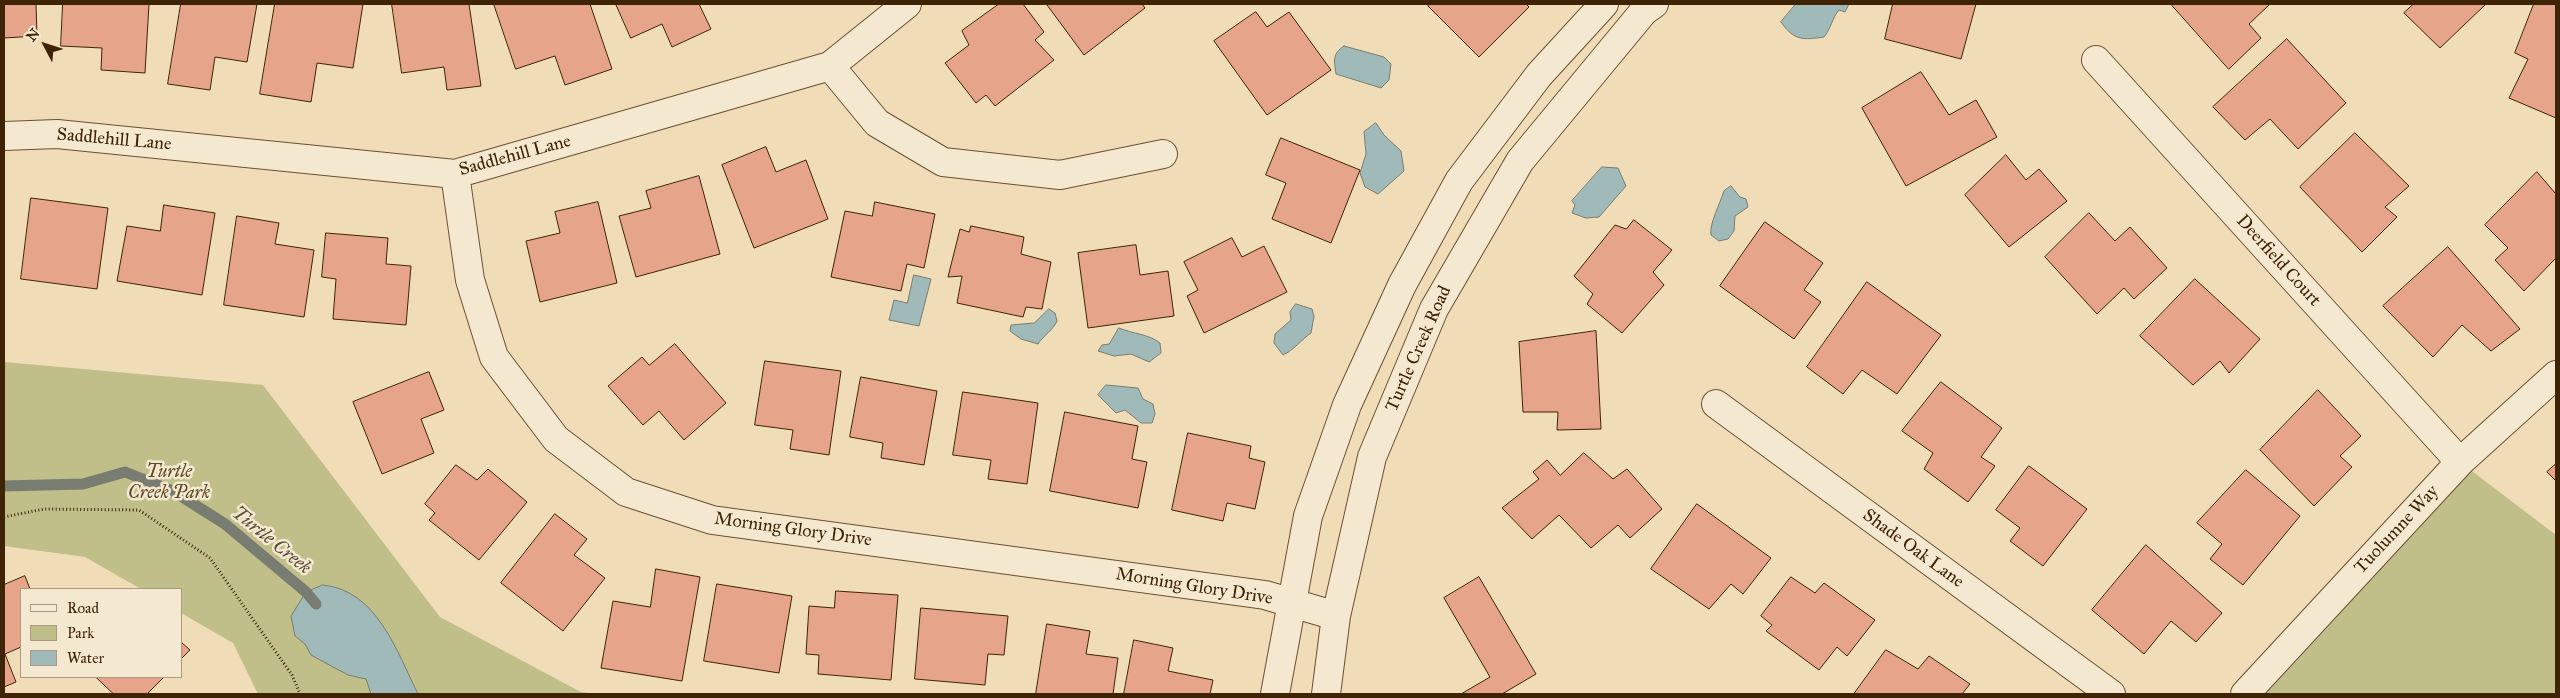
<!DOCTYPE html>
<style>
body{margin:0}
#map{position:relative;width:2560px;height:698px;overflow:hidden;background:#f0dcb7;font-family:"IM FELL Great Primer",serif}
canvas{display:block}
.frame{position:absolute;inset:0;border:5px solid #3e2305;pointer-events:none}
.legend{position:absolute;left:20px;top:588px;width:162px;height:90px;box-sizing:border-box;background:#f5e8d0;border:1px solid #ac997f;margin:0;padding:6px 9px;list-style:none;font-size:15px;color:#3e2305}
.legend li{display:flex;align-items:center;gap:10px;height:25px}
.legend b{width:25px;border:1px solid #ac997f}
.north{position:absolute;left:20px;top:20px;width:50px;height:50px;-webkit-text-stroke:4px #f5e8d0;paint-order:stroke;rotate:310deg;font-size:14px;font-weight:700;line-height:20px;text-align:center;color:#3e2305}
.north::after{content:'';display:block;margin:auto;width:18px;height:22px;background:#3e2305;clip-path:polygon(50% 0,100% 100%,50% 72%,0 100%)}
</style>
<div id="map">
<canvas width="2560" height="698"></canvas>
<div class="frame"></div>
<ul class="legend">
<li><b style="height:6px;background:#f5e8d0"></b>Road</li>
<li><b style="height:14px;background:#c0bf8a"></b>Park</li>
<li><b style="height:14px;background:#a0b9b9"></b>Water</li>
</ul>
<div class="north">N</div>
</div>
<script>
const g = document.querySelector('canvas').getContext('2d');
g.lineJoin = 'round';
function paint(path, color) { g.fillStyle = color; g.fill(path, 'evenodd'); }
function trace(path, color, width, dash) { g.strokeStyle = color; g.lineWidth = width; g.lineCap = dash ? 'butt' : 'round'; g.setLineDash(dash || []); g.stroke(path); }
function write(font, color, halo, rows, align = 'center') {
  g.font = font + ' "IM FELL Great Primer",serif'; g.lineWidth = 5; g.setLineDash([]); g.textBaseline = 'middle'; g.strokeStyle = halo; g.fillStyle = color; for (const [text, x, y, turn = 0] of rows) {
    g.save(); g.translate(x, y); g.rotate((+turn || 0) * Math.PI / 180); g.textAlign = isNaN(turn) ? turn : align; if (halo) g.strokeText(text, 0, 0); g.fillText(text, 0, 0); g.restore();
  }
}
paint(new Path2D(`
 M 4,362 L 263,385 L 440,617 L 581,692 L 597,694 L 258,694 L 233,643 L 181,613 L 181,589 L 141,589 L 85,557 L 4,546 Z
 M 2460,462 L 2556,535 L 2556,694 L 2245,694 Z`), '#c0bf8a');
const water = new Path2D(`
 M 1796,4 L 1849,4 L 1845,12 L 1839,10 C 1832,18 1831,29 1824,37 C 1803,40 1794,41 1781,22 Z
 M 1344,46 L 1384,57 L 1391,64 L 1389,80 L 1381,88 L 1336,74 C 1334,60 1332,54 1344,46 Z
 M 1376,123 L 1384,135 L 1401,151 L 1404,171 L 1378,194 L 1365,187 L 1360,173 L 1366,154 L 1364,132 Z
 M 1602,167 L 1618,168 L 1626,186 L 1599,217 L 1586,218 L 1572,213 L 1575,205 L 1572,201 Z
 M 1731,186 L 1740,197 L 1746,199 L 1748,207 L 1735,216 L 1734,231 L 1728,239 L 1719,241 L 1711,235 C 1709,224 1720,204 1724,191 Z
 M 914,275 L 931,279 L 919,326 L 889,320 L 894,300 L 907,303 Z
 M 1296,304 L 1312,309 L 1314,316 L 1311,333 C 1301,340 1294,350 1283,355 L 1274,343 L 1275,334 L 1291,320 L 1290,312 Z
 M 1049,309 L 1055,313 L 1057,321 C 1053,330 1044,335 1038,344 L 1021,339 L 1010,331 L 1011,325 L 1034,323 Z
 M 1119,328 C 1133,334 1149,334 1160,343 L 1161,353 L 1149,362 L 1131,354 L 1114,356 L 1098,351 L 1102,345 L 1109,344 Z
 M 1106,385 L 1138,388 L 1143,399 L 1153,404 L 1155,414 L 1152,423 L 1141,423 L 1125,410 L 1116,413 L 1098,395 Z
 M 323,585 C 377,590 397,652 418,694 L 371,694 L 366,679 L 348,675 L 311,655 L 305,644 L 295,636 L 291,616 L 306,592 Z`);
paint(water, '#a0b9b9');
trace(water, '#797d71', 1);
trace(new Path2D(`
 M 4,486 L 83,484 L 125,472 L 173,491 L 225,524 L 306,592 L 316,604`), '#797d71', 11);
const building = new Path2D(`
 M 4,4 L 36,4 L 37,36 L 4,38 Z
 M 63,4 L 149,4 L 145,73 L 101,70 L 102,48 L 61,46 Z
 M 181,4 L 257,4 L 247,62 L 215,57 L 210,90 L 168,84 Z
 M 275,4 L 363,4 L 353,68 L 317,63 L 311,102 L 260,94 Z
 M 392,4 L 469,4 L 481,86 L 447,90 L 444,67 L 402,73 Z
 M 494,4 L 590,4 L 612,69 L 565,85 L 555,56 L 516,69 Z
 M 616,4 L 699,4 L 711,29 L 672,47 L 662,24 L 631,38 Z
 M 999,4 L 1023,4 L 1044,32 L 1035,40 L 1054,60 L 995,106 L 986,95 L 976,103 L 945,63 L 969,45 L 962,31 Z
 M 1048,4 L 1142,4 L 1145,8 L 1084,55 L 1047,5 Z
 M 1431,4 L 1526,4 L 1529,7 L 1479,57 L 1428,6 Z
 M 1893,4 L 1976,4 L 1961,59 L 1885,39 Z
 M 2171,4 L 2270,4 L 2249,24 L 2261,38 L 2229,69 Z
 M 2414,4 L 2486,4 L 2440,48 L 2404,13 Z
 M 2534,4 L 2556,4 L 2556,118 L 2509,98 L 2528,59 L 2515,53 Z
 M 1256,12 L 1267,27 L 1289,12 L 1331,70 L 1267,115 L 1214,41 Z
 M 2287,39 L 2346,103 L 2298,149 L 2270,119 L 2245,140 L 2213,107 Z
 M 1921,72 L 1949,115 L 1976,100 L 1997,137 L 1906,186 L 1862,108 Z
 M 2355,133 L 2409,186 L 2385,207 L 2397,217 L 2362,252 L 2300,187 Z
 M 1281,138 L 1360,170 L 1331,243 L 1272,219 L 1286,183 L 1266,175 Z
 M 766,147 L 776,172 L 806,160 L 828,219 L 754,248 L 722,165 Z
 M 2006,155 L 2026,180 L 2039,169 L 2067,201 L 2009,247 L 1965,195 Z
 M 2537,172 L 2556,194 L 2556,258 L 2524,291 L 2495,260 L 2508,248 L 2485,225 Z
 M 699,176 L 720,254 L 636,277 L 619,216 L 651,208 L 646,191 Z
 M 31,198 L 108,208 L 97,289 L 21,279 Z
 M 598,202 L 617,283 L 540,302 L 526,241 L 560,233 L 555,212 Z
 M 875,202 L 935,214 L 924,268 L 907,264 L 901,291 L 831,277 L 845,211 L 872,216 Z
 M 164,205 L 215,213 L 202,295 L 117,281 L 127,226 L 160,231 Z
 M 2089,213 L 2115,241 L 2130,227 L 2167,268 L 2134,299 L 2124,288 L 2097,314 L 2045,257 Z
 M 237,216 L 279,223 L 275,244 L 314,250 L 304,317 L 224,305 Z
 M 1634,220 L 1672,250 L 1653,272 L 1664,285 L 1622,333 L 1587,304 L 1593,294 L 1574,276 L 1615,225 L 1626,229 Z
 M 1765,222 L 1823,263 L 1804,290 L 1821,302 L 1794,339 L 1720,286 Z
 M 971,226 L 1024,237 L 1021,254 L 1051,262 L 1042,309 L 1026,307 L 1023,317 L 957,303 L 962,276 L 948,277 L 960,229 L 969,232 Z
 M 326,233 L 388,238 L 386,264 L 411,266 L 406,325 L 333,319 L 336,279 L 322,277 Z
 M 1232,238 L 1242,257 L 1264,246 L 1287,292 L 1204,333 L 1187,296 L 1198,290 L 1184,262 Z
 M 1136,245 L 1140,275 L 1168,271 L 1174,316 L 1088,328 L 1078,253 Z
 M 2448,247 L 2520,329 L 2491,351 L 2462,325 L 2433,357 L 2383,306 Z
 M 2195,279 L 2260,339 L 2229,373 L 2220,361 L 2193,385 L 2140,336 Z
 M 1867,282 L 1941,335 L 1897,394 L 1862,370 L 1843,394 L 1807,367 Z
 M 1596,331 L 1601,429 L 1557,430 L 1558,412 L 1523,412 L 1519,342 Z
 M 675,344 L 726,403 L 684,440 L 659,411 L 643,425 L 608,386 L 642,357 L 649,365 Z
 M 765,361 L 841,371 L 829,455 L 790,449 L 793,430 L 755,425 Z
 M 429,372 L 444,410 L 421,419 L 434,453 L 382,474 L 353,402 Z
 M 861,377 L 937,391 L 924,465 L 881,458 L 883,443 L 850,437 Z
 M 1941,382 L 2002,428 L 1981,457 L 1995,466 L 1968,502 L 1924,469 L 1933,453 L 1902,431 Z
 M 2318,390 L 2361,436 L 2340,456 L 2352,467 L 2314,506 L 2260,450 Z
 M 963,392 L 1038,403 L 1027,484 L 988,479 L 991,460 L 953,455 Z
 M 1065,412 L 1138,426 L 1132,459 L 1147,462 L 1138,508 L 1050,491 Z
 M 1188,433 L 1251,446 L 1249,458 L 1265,462 L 1255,509 L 1227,503 L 1223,521 L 1172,510 Z
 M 1584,453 L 1613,479 L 1627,469 L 1662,509 L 1630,538 L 1618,525 L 1591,548 L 1559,515 L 1532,539 L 1502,508 L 1539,479 L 1533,472 L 1547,460 L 1560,475 Z
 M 2556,464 L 2556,481 L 2547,472 Z
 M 456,465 L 477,480 L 488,469 L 527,502 L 479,560 L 429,520 L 435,513 L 425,504 Z
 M 2029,466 L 2087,509 L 2043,566 L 2010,541 L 2020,528 L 1996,510 Z
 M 2246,470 L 2300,516 L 2243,585 L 2210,559 L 2222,544 L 2197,523 Z
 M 1697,504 L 1771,558 L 1743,594 L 1731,584 L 1709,609 L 1651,569 Z
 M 555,514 L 587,539 L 574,555 L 605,578 L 563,631 L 501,583 Z
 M 2146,545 L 2222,613 L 2196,642 L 2171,621 L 2144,654 L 2092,610 Z
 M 656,569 L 700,577 L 682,681 L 601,668 L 613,601 L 650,607 Z
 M 25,576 L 30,589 L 21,589 L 21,647 L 5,654 L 16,682 L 4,687 L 4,585 Z
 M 1479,577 L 1536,674 L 1502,694 L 1461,694 L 1490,677 L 1444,598 Z
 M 1791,577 L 1815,593 L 1824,583 L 1875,620 L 1847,656 L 1837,647 L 1819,670 L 1766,631 L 1772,625 L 1761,616 Z
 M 717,584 L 792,596 L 779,673 L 704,661 Z
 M 836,591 L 898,595 L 891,680 L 818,674 L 819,655 L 806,654 L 809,606 L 834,608 Z
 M 921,608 L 1008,616 L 1004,655 L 988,654 L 985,685 L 915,679 Z
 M 1047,624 L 1090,631 L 1086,654 L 1118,658 L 1113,694 L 1036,694 Z
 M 1134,640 L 1173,648 L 1168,671 L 1213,680 L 1210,694 L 1124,694 Z
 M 181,642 L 190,650 L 181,659 Z
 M 1886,650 L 1918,669 L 1929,656 L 1970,684 L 1962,694 L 1854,694 Z
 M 96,677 L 164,677 L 147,694 L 114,694 Z`);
paint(building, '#e6a48b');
trace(building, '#3e2305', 1);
const minor = new Path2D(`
 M 2096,60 L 2460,462
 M 830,66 L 877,123 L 943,162 L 1060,175 L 1163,154
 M 4,136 L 57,134 L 455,174 L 830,66 L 907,4
 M 455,174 L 470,280 L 494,357 L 556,439 L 626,492 L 712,520 L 1265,595 L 1336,616
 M 1716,404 L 2111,694
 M 1275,694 L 1308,516 L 1347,405 L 1402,285 L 1459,181 L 1539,75 L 1604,4
 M 1326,694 L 1336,616 L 1372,457 L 1434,309 L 1520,161 L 1644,11 L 1654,4
 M 2245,694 L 2460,462 L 2556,375`);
trace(minor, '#6a5132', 30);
trace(new Path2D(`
 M 4,517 L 44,509 L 139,510 L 210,558 L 292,675 L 300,694`), '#3e2305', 3, [1, 2.5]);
trace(minor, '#f5e8d0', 28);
write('18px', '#3e2305', '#f5e8d0', [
 ["Saddlehill Lane",114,140,5],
 ["Saddlehill Lane",515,156,-15],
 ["Deerfield Court",2278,261,48],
 ["Turtle Creek Road",1419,349,-66],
 ["Morning Glory Drive",793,530,8],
 ["Tuolumne Way",2397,530,-47],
 ["Shade Oak Lane",1913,549,36],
 ["Morning Glory Drive",1194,587,9]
]);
write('italic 18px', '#5e4a26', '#f5e8d0', [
 ["Turtle",169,473],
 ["Creek Park",169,494]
]);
write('italic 19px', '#5b503b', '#f5e8d0', [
 ["Turtle Creek",271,541,39]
]);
</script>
